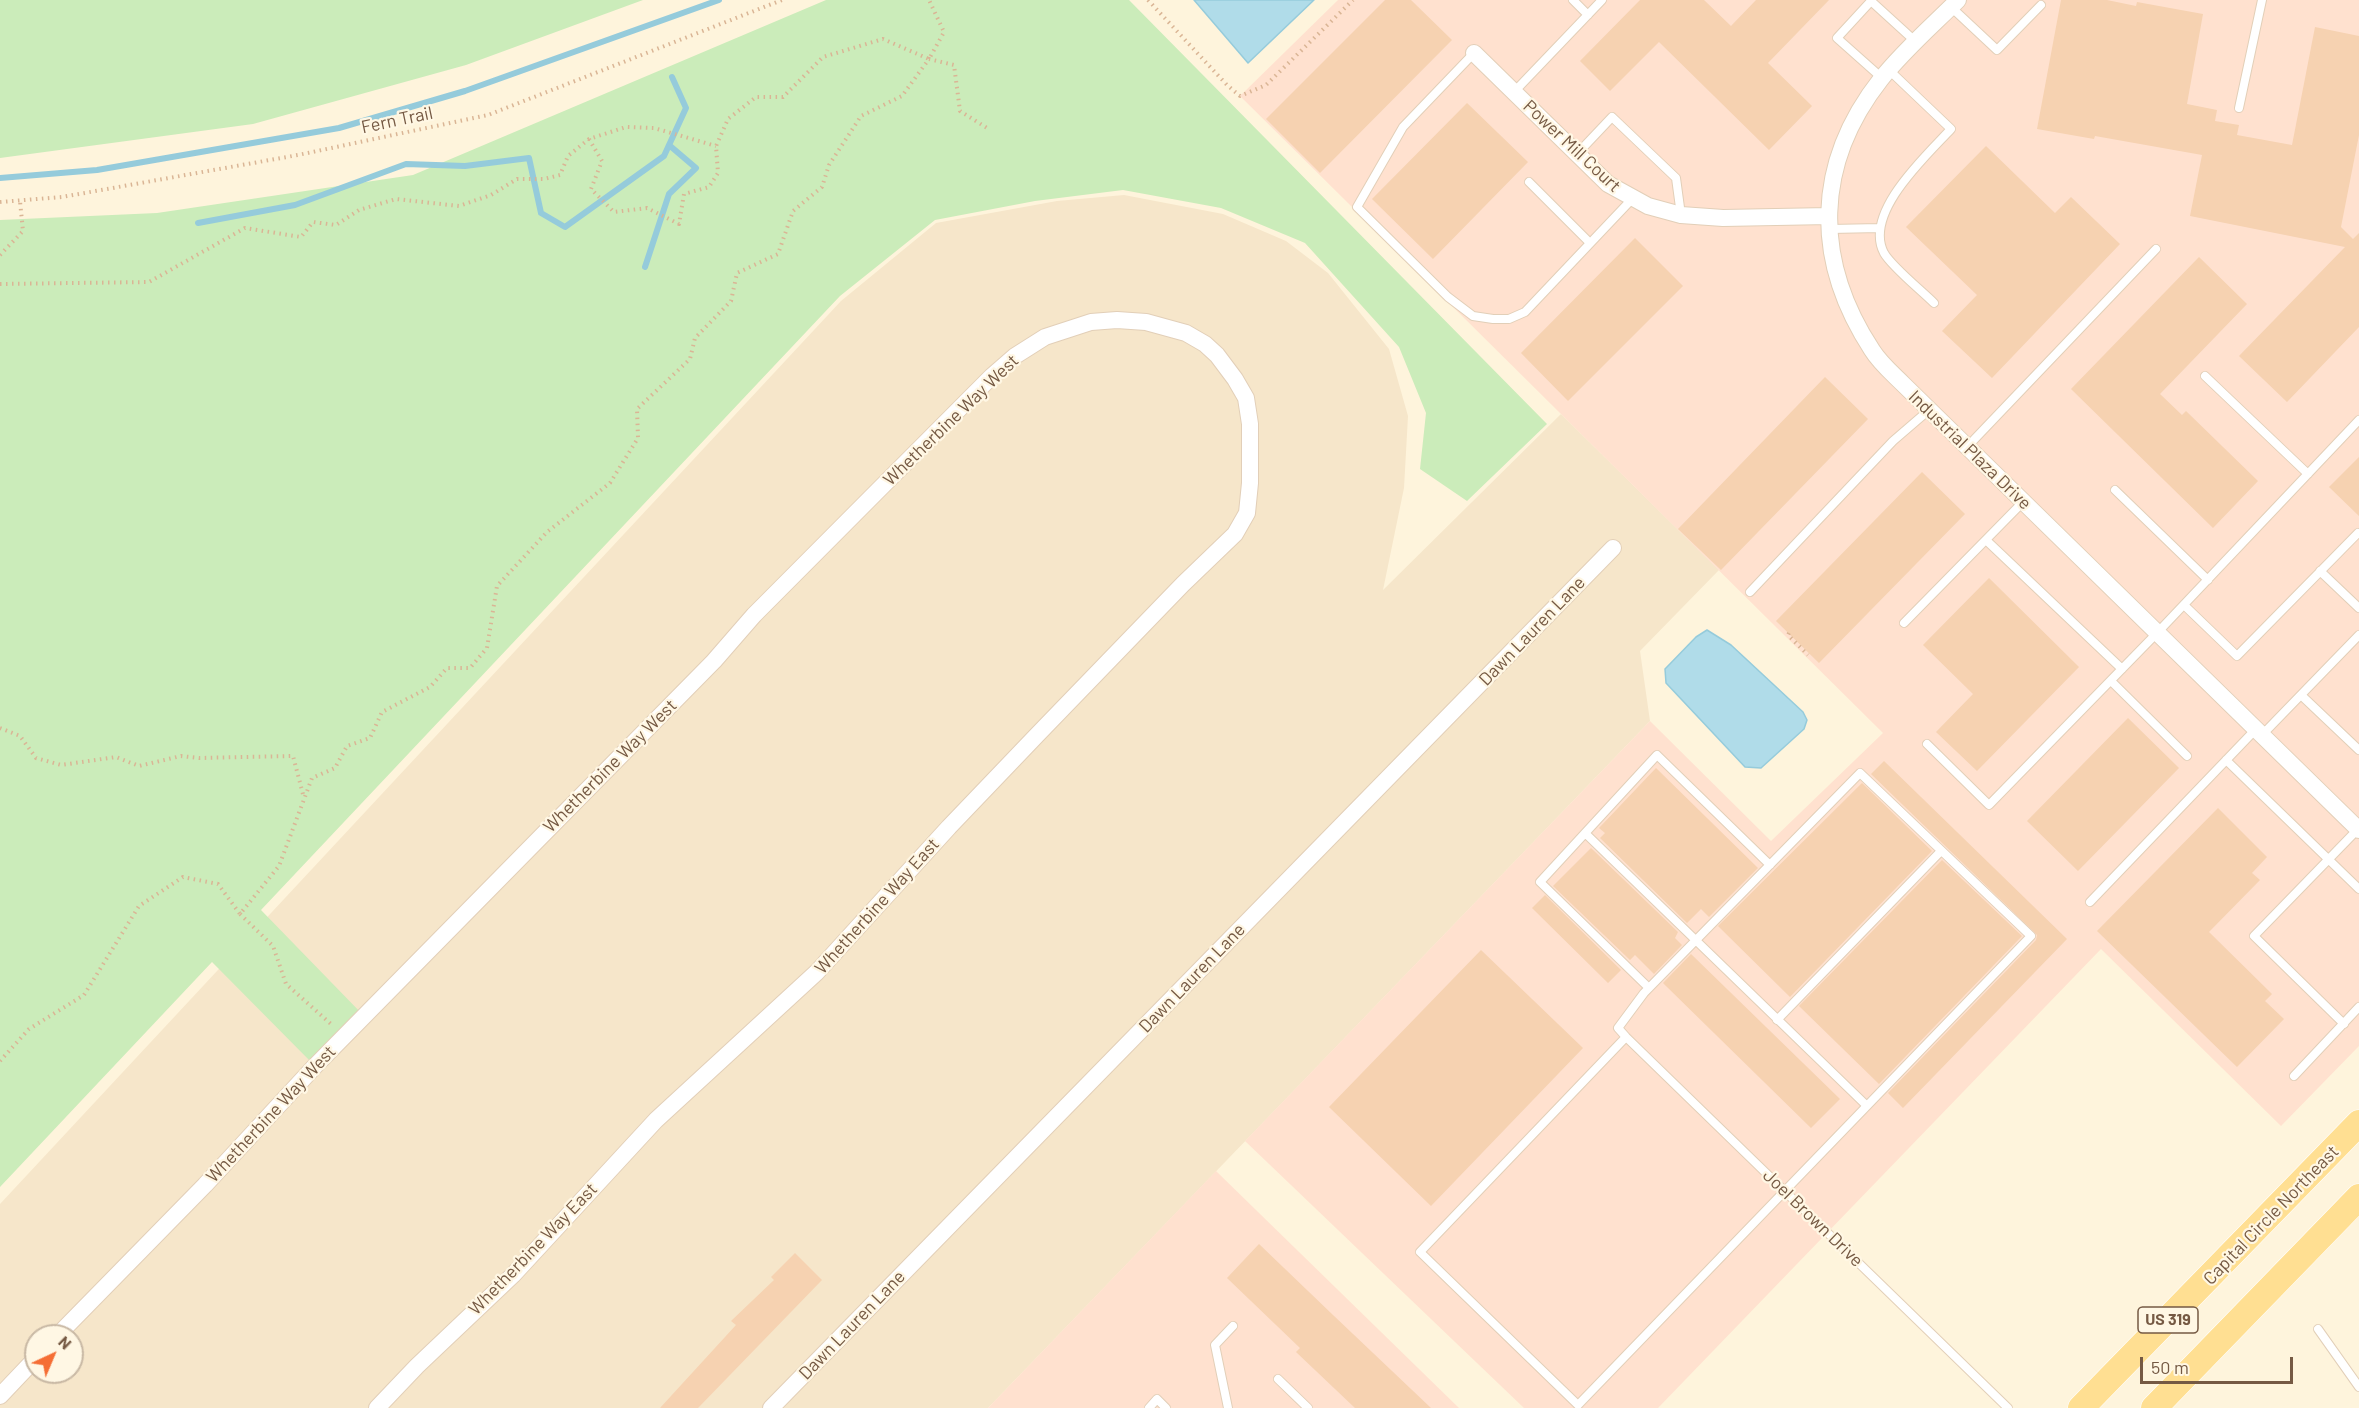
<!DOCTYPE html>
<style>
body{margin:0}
#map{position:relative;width:2359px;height:1408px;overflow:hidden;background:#fef4dc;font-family:Barlow,sans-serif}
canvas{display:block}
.north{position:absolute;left:24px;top:1324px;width:60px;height:60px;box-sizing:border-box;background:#fff7e4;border:2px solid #c8b8a4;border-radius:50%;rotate:44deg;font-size:16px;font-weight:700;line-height:24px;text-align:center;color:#755943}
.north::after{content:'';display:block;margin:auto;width:21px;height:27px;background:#f56e35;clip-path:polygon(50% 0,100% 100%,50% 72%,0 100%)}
.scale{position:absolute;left:2140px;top:1357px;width:153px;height:27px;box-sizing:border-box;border:3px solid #755943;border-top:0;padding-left:8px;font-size:18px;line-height:21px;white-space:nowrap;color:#755943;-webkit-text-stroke:4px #fff7e4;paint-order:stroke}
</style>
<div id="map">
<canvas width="2359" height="1408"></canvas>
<div class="north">N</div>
<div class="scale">50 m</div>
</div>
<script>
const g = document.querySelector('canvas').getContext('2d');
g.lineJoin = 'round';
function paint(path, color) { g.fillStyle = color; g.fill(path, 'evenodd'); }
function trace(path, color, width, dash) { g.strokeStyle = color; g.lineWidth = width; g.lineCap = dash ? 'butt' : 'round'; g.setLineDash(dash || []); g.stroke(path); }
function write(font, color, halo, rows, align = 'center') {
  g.font = font + ' Barlow,sans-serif'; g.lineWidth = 4.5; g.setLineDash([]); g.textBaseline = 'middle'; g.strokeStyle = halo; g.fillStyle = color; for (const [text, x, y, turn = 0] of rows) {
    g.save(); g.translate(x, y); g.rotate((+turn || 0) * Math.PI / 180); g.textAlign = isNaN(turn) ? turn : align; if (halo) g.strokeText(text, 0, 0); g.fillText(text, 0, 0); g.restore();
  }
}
paint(new Path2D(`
 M 1124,195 L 1223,214 L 1286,241 L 1328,273 L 1389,349 L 1408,416 L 1404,488 L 1383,590 L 1561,414 L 1719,570 L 1640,651 L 1650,721 L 988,1408 L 0,1408 L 0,1204 L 841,301 L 936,223 L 1057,201 ZM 36,1336 L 72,1336 L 72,1372 L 36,1372 Z`), '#f6e6ca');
paint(new Path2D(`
 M 1338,0 L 2359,0 L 2359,1046 L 2281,1126 L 2101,949 L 1658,1408 L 1524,1408 L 1245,1141 L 1650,721 L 1771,841 L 1883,733 L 1240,96 Z
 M 1216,1171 L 1459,1408 L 988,1408 Z`), '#ffe1cf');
paint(new Path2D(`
 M 0,0 L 643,0 L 466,65 L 253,124 L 0,158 Z
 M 826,0 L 1129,0 L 1547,424 L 1467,501 L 1420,469 L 1426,413 L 1399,347 L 1305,243 L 1221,208 L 1123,190 L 1035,201 L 935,220 L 840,296 L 261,910 L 364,1016 L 315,1066 L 212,962 L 0,1187 L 0,220 L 157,213 L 413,175 Z`), '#cbecba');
const water = new Path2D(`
 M 1194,0 L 1314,0 L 1248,63 Z
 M 1707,630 L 1731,645 L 1803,712 L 1807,720 L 1804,729 L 1761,768 L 1745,767 L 1666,683 L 1665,669 L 1696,637 Z`);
paint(water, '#b0dce9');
trace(water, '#95cbdb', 1.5);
trace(new Path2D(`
 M 0,178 L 97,170 L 339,128 L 465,91 L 719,0
 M 198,223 L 295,205 L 406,164 L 465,166 L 529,158 L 541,213 L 565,227 L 664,156 L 686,108 L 672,77
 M 645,267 L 669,194 L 696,168 L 669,145`), '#95cbdb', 6);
paint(new Path2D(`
 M 1385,0 L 1411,0 L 1452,40 L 1320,173 L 1266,119 Z
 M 1640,0 L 1704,0 L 1731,26 L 1756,0 L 1829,0 L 1768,63 L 1812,106 L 1769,150 L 1659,42 L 1610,91 L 1580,61 Z
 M 2061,0 L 2107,0 L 2136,6 L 2137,2 L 2203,14 L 2187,104 L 2217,110 L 2215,121 L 2239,125 L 2237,135 L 2292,145 L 2315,27 L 2359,36 L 2359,135 L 2341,227 L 2353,239 L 2359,233 L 2359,327 L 2287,402 L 2239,356 L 2345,247 L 2190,216 L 2202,155 L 2095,136 L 2094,139 L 2037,129 Z
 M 1467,103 L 1528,162 L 1433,259 L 1372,199 Z
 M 1986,146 L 2055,213 L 2071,197 L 2120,244 L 1992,378 L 1942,331 L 1977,295 L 1906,227 Z
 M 1635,238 L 1683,286 L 1568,401 L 1521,353 Z
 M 2199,257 L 2247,304 L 2160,394 L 2182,415 L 2186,411 L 2258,481 L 2213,528 L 2071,389 Z
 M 1825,377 L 1868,419 L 1721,570 L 1678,529 Z
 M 2359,457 L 2359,516 L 2329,487 Z
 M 1922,472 L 1965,514 L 1819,663 L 1776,621 Z
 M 1989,578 L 2079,667 L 1977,771 L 1936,732 L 1973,694 L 1923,645 Z
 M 2128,718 L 2179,768 L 2078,871 L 2027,821 Z
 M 1884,761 L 2067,939 L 1903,1108 L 1888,1093 L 2036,940 L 2037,935 L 1871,774 Z
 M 1656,768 L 1758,868 L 1709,917 L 1701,909 L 1687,923 L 1600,838 L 1605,833 L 1599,828 Z
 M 1862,783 L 1932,851 L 1790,997 L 1718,926 Z
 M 2218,808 L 2267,857 L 2252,873 L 2260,880 L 2209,932 L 2272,994 L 2265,1001 L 2284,1019 L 2237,1067 L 2097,931 Z
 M 1591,848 L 1678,932 L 1675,938 L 1682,945 L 1654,974 L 1635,955 L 1630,960 L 1553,886 Z
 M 1942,860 L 2022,936 L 1879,1084 L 1799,1006 Z
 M 1545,895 L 1621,970 L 1608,983 L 1532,908 Z
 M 1481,950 L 1583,1048 L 1431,1206 L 1329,1107 Z
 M 1691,954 L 1840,1099 L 1811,1128 L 1666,986 L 1663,983 Z
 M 1259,1244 L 1333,1315 L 1431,1408 L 1355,1408 L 1296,1352 L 1300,1348 L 1227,1278 Z
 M 795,1253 L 822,1280 L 698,1408 L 660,1408 L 736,1325 L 731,1321 L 774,1280 L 771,1277 Z`), '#f6d2b1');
const lane = new Path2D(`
 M 1573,0 L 1588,15
 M 1951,7 L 1997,50 L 2041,5
 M 1474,53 L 1403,127 L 1357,207 L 1448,297 L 1473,316 L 1493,319 L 1509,319 L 1525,312 L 1633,198
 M 1889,70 L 1951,129 C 1926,156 1863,213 1884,253 C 1892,267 1921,290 1934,303
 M 1882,78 L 1837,38 L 1871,1 L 1916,42
 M 1514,92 L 1602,0
 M 2239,108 L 2262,0
 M 1577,154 L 1612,117 L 1676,178 L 1681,215
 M 1529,182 L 1590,243
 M 1830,229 L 1880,228
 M 2205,376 L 2308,474
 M 1967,447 L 2156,249
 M 2115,490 L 2208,580
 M 1986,540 L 2122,669
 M 2320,571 L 2359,608
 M 1750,592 L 1893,441 L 1929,410
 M 2184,605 L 2237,656 L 2358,533
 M 1904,623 L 2023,502
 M 2111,681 L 2187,756
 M 2301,695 L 2359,750
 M 2262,735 L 2359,635
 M 1927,744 L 1989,805 L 2157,633 L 2359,420
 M 2226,760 L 2359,889
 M 1585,833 L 1866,1105
 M 2090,902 L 2256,729
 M 1649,988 L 1540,882 L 1657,755 L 1770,865
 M 1777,1020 L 1941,851
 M 2344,1024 L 2254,936 L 2358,829
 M 1626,1037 L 1420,1252 L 1578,1405 C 1729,1249 1879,1092 2031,936 L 1860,773 L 1644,993 L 1618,1028 L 1626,1037 L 2008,1408
 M 2294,1076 L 2359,1007
 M 2318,1329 L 2359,1387
 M 1278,1379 L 1308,1408
 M 1149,1408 L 1157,1399 L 1166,1408
 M 1228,1408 L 1215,1345 L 1233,1326`);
const street = new Path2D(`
 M 1958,0 C 1933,25 1904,50 1881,79 C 1814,164 1813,260 1872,350 C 1880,363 1893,374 1903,384 L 2359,830
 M 1474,53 L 1608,184 L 1648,206 L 1681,215 L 1723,218 L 1829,216
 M 57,1336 L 205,1185 L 315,1066 L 714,661 L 754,615 L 992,376 L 1015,356 L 1045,337 L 1091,322 L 1117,320 L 1146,322 L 1186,333 L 1205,344 L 1217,355 L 1235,379 L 1246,398 L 1250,424 L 1250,483 L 1247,513 L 1235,534 L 1183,584 L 1037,735 L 949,827 L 817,972 L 656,1120 L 513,1275 L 417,1366 L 377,1408
 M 0,1396 L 36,1358
 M 771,1408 L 1613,548`);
const primary = new Path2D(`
 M 2081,1408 L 2359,1123
 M 2154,1408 L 2359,1197`);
trace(lane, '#e2cfb8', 10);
trace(street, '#e2cfb8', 18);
trace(primary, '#fff', 27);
trace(new Path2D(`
 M 1148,0 L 1227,85 L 1240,96 L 1266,85 L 1353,0
 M 589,139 L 602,161 L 591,189 L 614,212 L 647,208 L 679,224 L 684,194 L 709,187 L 718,173 L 716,146 L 728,119 L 756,97 L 783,97 L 823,57 L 883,39 L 929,59 L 944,32 L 929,0
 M 0,202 L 62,197 L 298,155 L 488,115 L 782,0
 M 0,255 L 23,231 L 20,201
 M 0,284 L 149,282 L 245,228 L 301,237 L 313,222 L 336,225 L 359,210 L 396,199 L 459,206 L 491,195 L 517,179 L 544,179 L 560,175 L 568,156 L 589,139 L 626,127 L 654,128 L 716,146
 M 1789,633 L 1788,635 L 1808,655
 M 0,728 L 20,736 L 36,758 L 61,765 L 116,757 L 139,766 L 181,756 L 199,758 L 293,756 L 304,798
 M 240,914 L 273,946 L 286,984 L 331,1024
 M 0,1061 L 29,1029 L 84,995 L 139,906 L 183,877 L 218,884 L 240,914 L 279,866 L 312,778 L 335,768 L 347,746 L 370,738 L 382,712 L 430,687 L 447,668 L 470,668 L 487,648 L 497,586 L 547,532 L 610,483 L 638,438 L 637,409 L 690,359 L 695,338 L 731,301 L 737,273 L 778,254 L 793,211 L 822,187 L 829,165 L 861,116 L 902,96 L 929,59 L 954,65 L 960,111 L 987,128`), '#dab595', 4, [1.5, 4.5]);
trace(lane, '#fff', 8);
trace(street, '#fff', 16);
trace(primary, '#ffdf92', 26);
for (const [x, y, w] of [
 [2168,1320,60]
]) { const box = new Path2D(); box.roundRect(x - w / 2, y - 13, w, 26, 4.5); g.fillStyle = '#fff7e4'; g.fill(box); trace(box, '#755943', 1.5); }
write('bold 16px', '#755943', null, [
 ["US 319",2168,1320]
]);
write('18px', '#755943', '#fff7e4', [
 ["Fern Trail",397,120,-12],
 ["Power Mill Court",1572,146,43],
 ["Whetherbine Way West",951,420,-44],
 ["Industrial Plaza Drive",1970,450,44],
 ["Dawn Lauren Lane",1532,631,-46],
 ["Whetherbine Way West",610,766,-45],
 ["Whetherbine Way East",877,906,-48],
 ["Dawn Lauren Lane",1192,978,-46],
 ["Whetherbine Way West",271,1114,-47],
 ["Capital Circle Northeast",2271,1215,-46],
 ["Joel Brown Drive",1813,1218,44],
 ["Whetherbine Way East",533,1249,-46],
 ["Dawn Lauren Lane",852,1325,-46]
]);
</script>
